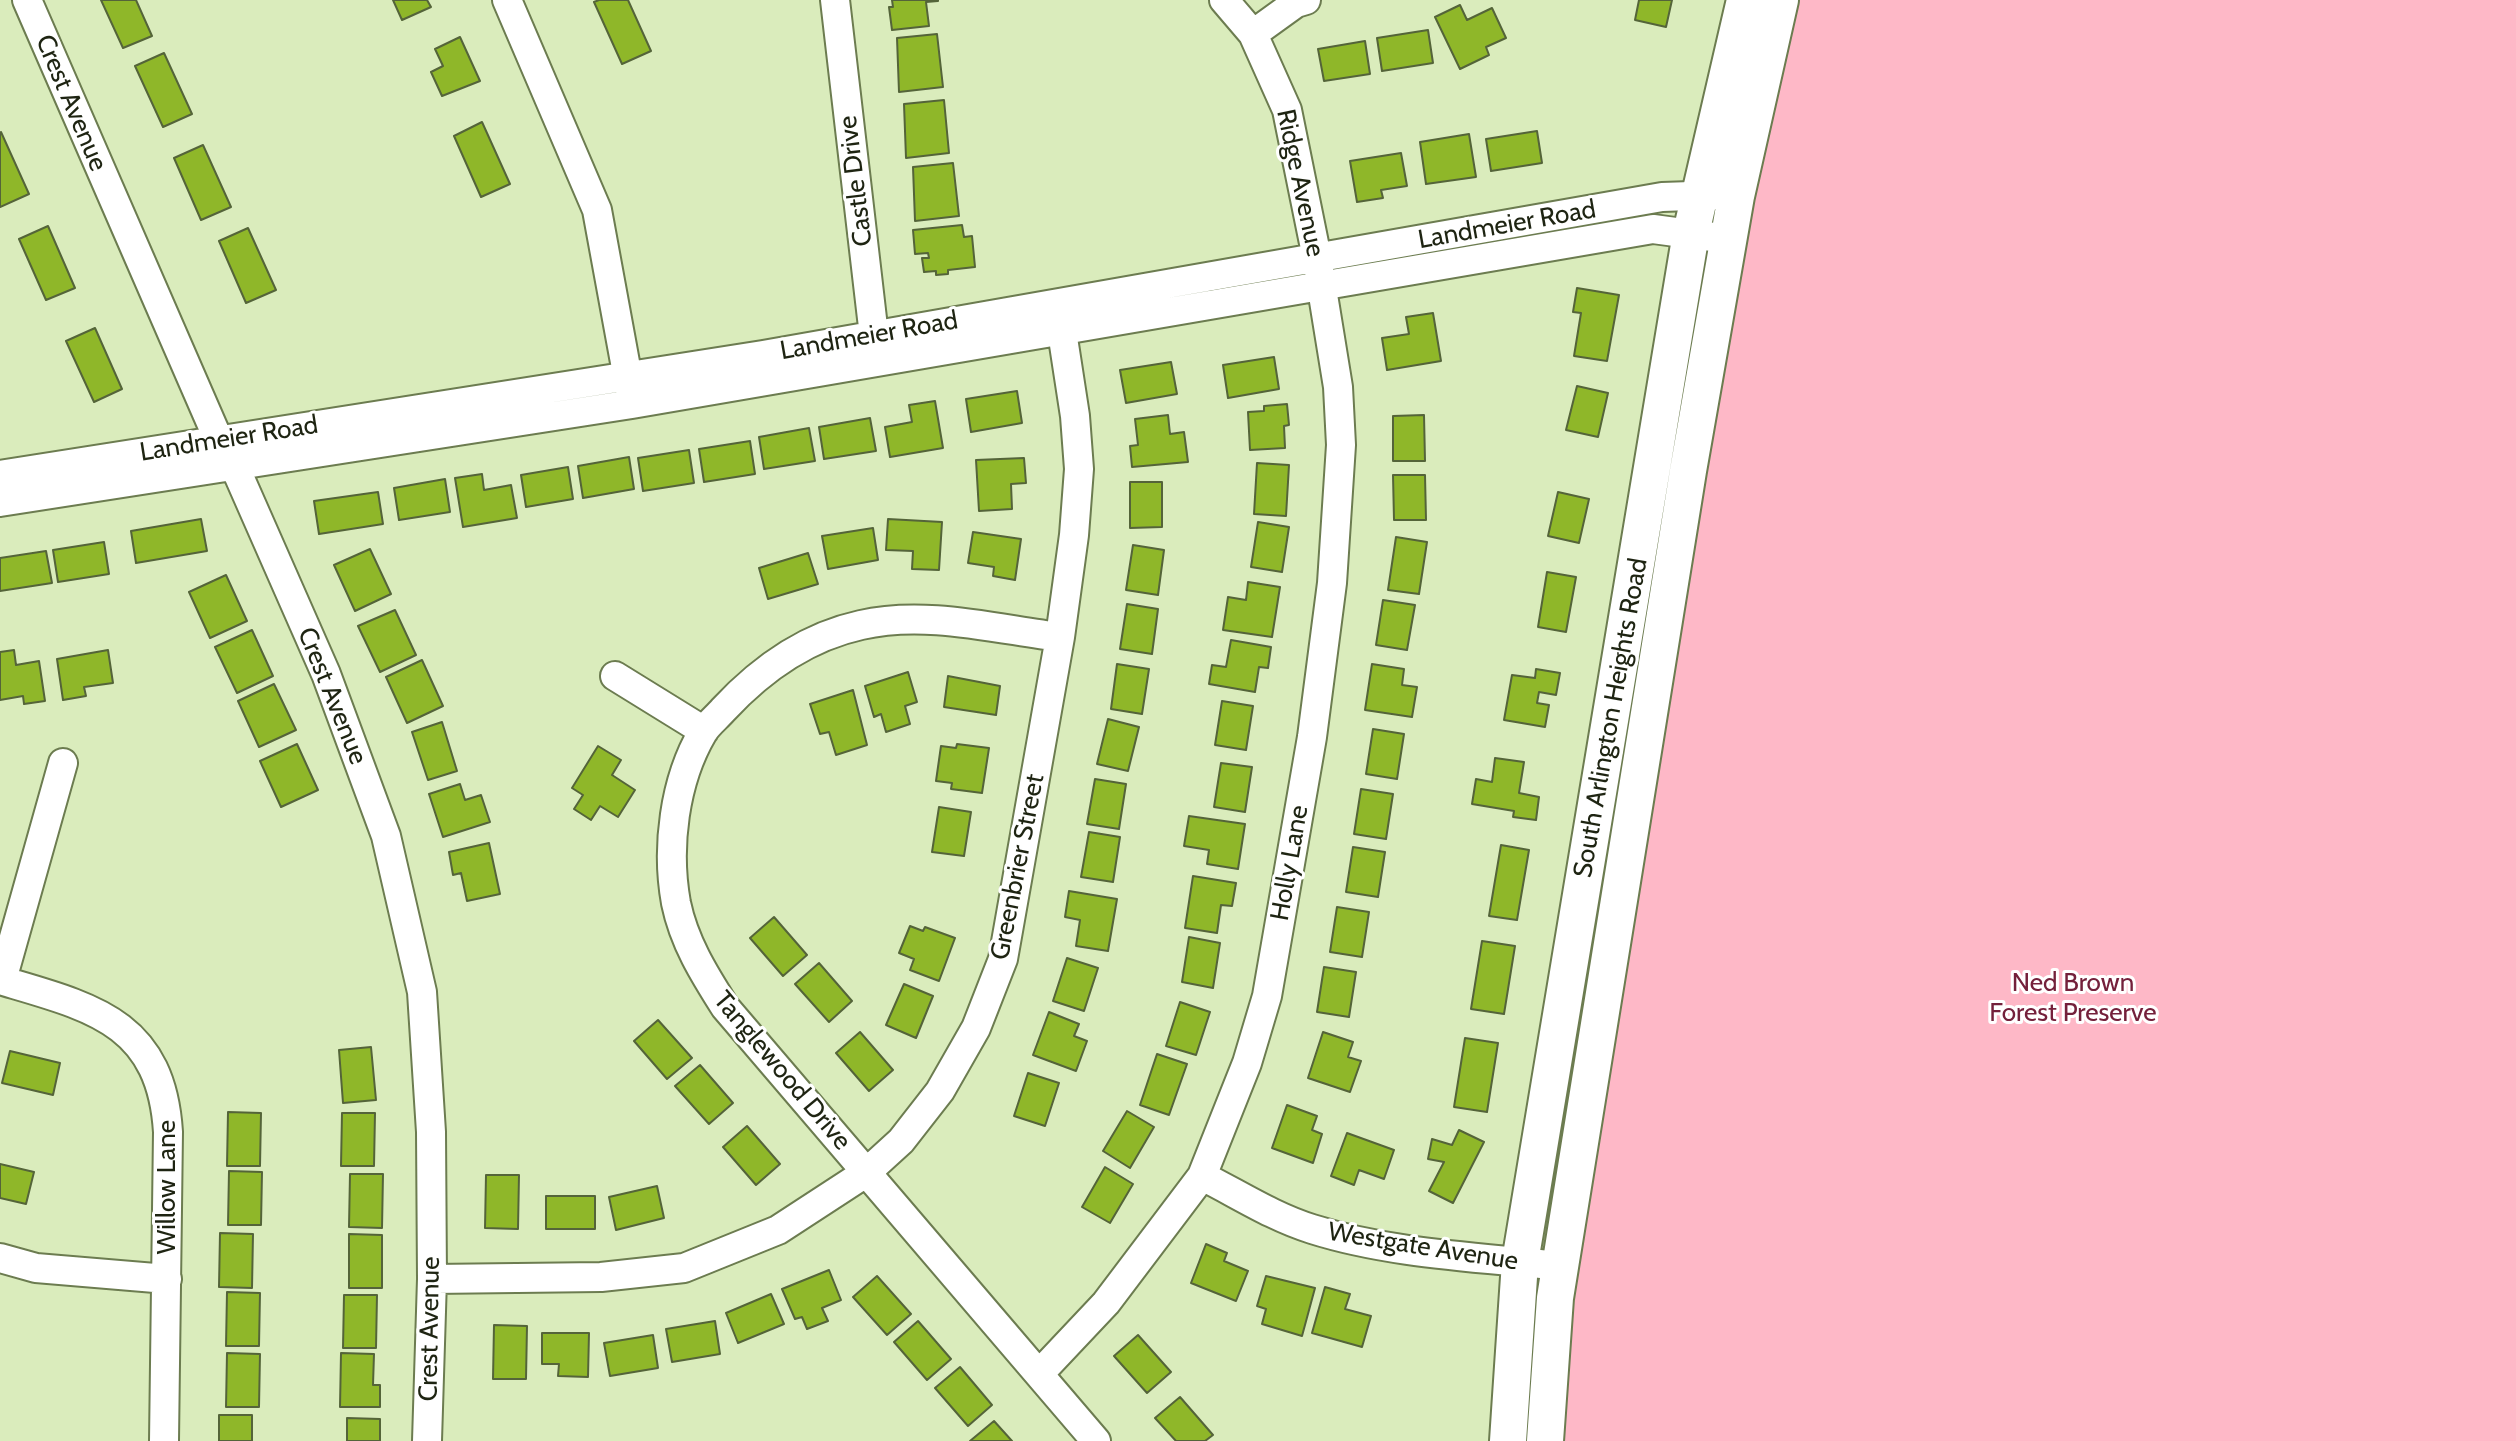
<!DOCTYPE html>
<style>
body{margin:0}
canvas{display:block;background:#daecbc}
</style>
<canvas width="2516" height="1441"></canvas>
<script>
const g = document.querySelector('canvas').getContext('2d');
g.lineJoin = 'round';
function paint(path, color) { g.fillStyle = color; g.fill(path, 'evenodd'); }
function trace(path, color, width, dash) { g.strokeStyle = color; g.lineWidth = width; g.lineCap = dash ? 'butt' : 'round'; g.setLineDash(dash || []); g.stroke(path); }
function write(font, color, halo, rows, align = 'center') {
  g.font = font + ' Cabin,sans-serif'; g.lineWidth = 6; g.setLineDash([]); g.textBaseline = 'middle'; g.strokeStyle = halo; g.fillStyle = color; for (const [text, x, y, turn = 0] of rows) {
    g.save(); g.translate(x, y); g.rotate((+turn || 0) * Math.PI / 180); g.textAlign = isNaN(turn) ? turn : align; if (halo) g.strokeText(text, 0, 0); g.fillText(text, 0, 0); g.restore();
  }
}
paint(new Path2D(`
 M 1780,0 L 2516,0 L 2516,1441 L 1546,1441 Z`), '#feb8c7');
const building = new Path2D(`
 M 101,0 L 136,0 L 152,36 L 123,48 Z
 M 393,0 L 427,0 L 431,7 L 402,20 Z
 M 599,0 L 628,0 L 651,51 L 622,64 L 594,2 Z
 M 892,0 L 938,0 L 938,1 L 926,2 L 929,26 L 892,30 L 889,7 L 893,7 Z
 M 1639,0 L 1672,0 L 1666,27 L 1635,20 Z
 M 1460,5 L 1467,20 L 1492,8 L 1506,38 L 1486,47 L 1489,55 L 1460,69 L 1435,17 Z
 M 1428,30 L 1433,63 L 1382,71 L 1377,38 Z
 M 937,34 L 943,87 L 899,92 L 897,38 Z
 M 460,37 L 480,81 L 442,96 L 431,72 L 443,66 L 435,49 Z
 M 1365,41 L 1370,74 L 1324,81 L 1318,49 Z
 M 164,53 L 192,114 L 163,127 L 135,66 Z
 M 944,100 L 949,153 L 906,158 L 904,104 Z
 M 482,122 L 510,184 L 481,197 L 454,136 Z
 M 1537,131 L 1542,163 L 1491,171 L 1486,139 Z
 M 1,132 L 29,194 L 0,207 L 0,133 Z
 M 1469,134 L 1476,177 L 1426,184 L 1420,142 Z
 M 203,145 L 231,207 L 201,220 L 174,158 Z
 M 1401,153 L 1407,186 L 1381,190 L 1383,198 L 1357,202 L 1350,161 Z
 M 953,163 L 959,216 L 915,221 L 913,167 Z
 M 962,225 L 964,237 L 972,236 L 975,267 L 948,270 L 948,274 L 936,275 L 936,271 L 924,272 L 922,258 L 929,258 L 928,253 L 915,254 L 913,230 Z
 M 48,226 L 75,288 L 46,300 L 19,239 Z
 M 248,228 L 276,290 L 246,303 L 219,241 Z
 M 1577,288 L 1619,295 L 1607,361 L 1574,356 L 1581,313 L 1573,312 Z
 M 1433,313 L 1441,361 L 1387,370 L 1382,338 L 1409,334 L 1406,317 Z
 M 95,328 L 122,389 L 94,402 L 66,341 Z
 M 1274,357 L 1279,389 L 1228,398 L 1223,365 Z
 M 1171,362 L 1177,394 L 1126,403 L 1120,370 Z
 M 1577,386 L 1608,393 L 1598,437 L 1566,430 Z
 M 1017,391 L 1022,423 L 971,432 L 966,399 Z
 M 935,401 L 943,448 L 890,457 L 885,427 L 912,422 L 909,405 Z
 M 1287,404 L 1289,425 L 1284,426 L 1285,448 L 1250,450 L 1248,412 L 1264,411 L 1264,406 Z
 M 1168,415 L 1170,434 L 1184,432 L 1188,462 L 1132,467 L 1130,446 L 1138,445 L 1135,419 Z
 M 1424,415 L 1425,461 L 1393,461 L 1393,416 Z
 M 870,418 L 876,451 L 824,459 L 819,427 Z
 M 809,428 L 815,461 L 764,469 L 759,437 Z
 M 750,441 L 755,474 L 704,482 L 699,449 Z
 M 689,450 L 694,483 L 643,491 L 638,458 Z
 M 629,457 L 634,489 L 583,498 L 578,466 Z
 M 1024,458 L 1026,483 L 1011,484 L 1012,509 L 979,511 L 976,460 Z
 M 1257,463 L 1289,465 L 1286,516 L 1254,514 Z
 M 568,467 L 573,499 L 526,507 L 521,475 Z
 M 482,474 L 484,490 L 511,485 L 517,518 L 463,527 L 455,478 Z
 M 1393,475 L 1425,475 L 1426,520 L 1394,520 Z
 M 445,479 L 450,512 L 399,520 L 394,488 Z
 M 1130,482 L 1162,482 L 1162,527 L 1130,528 Z
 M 378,492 L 383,524 L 319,534 L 314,501 Z
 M 1558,492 L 1589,499 L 1579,543 L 1548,536 Z
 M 201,519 L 207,551 L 136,563 L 131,531 Z
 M 888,519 L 942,522 L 939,570 L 912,569 L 913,551 L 886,550 Z
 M 1258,522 L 1289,527 L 1282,572 L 1251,567 Z
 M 873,528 L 878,560 L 828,569 L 822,536 Z
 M 973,532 L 1021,539 L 1015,580 L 993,576 L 994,567 L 968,563 Z
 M 1396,537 L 1427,542 L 1419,594 L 1388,590 Z
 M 104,542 L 109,574 L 58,582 L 53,550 Z
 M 1133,545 L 1164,550 L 1158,595 L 1126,590 Z
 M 370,549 L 391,594 L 355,611 L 334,565 Z
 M 46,551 L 52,583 L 0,591 L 0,558 Z
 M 808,553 L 818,584 L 768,599 L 759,568 Z
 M 1547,572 L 1576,577 L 1566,632 L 1538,627 Z
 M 226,575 L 247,621 L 210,638 L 189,592 Z
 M 1248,582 L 1280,587 L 1272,637 L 1223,630 L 1228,597 L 1246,600 Z
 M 1383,600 L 1415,605 L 1407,650 L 1376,645 Z
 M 1127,604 L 1158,609 L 1152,654 L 1120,649 Z
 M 395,610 L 416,655 L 380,672 L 358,626 Z
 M 252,630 L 273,676 L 237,693 L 215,647 Z
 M 1231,640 L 1271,647 L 1268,668 L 1259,667 L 1255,692 L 1209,684 L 1212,665 L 1226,667 Z
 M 14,650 L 16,665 L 39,661 L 45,701 L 24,704 L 23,696 L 0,700 L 0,652 Z
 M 108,650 L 113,683 L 84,687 L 86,696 L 63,700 L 57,659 Z
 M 422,660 L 443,706 L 407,723 L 386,677 Z
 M 1117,664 L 1149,669 L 1142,714 L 1111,709 Z
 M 1372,664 L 1404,669 L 1402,685 L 1417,687 L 1412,717 L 1365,710 Z
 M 1536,669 L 1560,673 L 1556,695 L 1539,692 L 1537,703 L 1549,705 L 1545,727 L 1504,720 L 1512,675 L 1535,678 Z
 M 908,672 L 917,702 L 905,706 L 910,724 L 886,732 L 881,714 L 874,717 L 865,686 Z
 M 948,676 L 1000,686 L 996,715 L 944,707 Z
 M 274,684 L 296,730 L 259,747 L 238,701 Z
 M 853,690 L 867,745 L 836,755 L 829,732 L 820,734 L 810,704 Z
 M 1222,701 L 1253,706 L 1246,750 L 1215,745 Z
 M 1108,719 L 1139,727 L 1128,771 L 1097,764 Z
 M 442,722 L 457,771 L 428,780 L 412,732 Z
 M 1373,729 L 1404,734 L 1397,779 L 1366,774 Z
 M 297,744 L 318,790 L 281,807 L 260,761 Z
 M 957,744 L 989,748 L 982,793 L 951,789 L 952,783 L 936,781 L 941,746 L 956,748 Z
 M 598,746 L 621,760 L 612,775 L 635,790 L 618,817 L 600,806 L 591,820 L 574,809 L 583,795 L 572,788 Z
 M 1495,758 L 1524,762 L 1519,793 L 1539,797 L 1536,820 L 1513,817 L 1514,811 L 1472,804 L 1476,779 L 1492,782 Z
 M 1221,763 L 1252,767 L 1245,812 L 1214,807 Z
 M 1095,779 L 1126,784 L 1119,829 L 1087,824 Z
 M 460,784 L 465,800 L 481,795 L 490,822 L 443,837 L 429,794 Z
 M 1361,789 L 1393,794 L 1386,839 L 1354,834 Z
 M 939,807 L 971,812 L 964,856 L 932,852 Z
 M 1189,816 L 1245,824 L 1238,869 L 1207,864 L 1209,850 L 1184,846 Z
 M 1089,832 L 1120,837 L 1113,882 L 1081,877 Z
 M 489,843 L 500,894 L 467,901 L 461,873 L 453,875 L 449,852 Z
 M 1501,845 L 1529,850 L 1517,920 L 1489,916 Z
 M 1353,847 L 1385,852 L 1378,897 L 1346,892 Z
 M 1193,876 L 1236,883 L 1232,906 L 1221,905 L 1217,933 L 1185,928 Z
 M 1069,891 L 1117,899 L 1108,951 L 1076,946 L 1080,920 L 1065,917 Z
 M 1337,907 L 1369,912 L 1362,957 L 1330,952 Z
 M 774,917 L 807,955 L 783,976 L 750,938 Z
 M 910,926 L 923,931 L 925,927 L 955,938 L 939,981 L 910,970 L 914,959 L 899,953 Z
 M 1189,937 L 1220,943 L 1213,988 L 1182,982 Z
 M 1482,941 L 1515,946 L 1504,1014 L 1471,1009 Z
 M 1067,958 L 1098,968 L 1084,1011 L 1053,1001 Z
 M 819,963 L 852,1001 L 829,1022 L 795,984 Z
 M 1324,967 L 1356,972 L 1349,1017 L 1317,1012 Z
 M 904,984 L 933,996 L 916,1038 L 886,1025 Z
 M 1180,1002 L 1210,1012 L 1196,1055 L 1166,1046 Z
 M 1049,1012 L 1079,1024 L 1074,1036 L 1087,1041 L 1076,1071 L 1033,1055 Z
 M 658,1020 L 692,1058 L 667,1079 L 634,1041 Z
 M 860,1032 L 893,1070 L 869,1091 L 836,1053 Z
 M 1323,1032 L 1353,1042 L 1348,1057 L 1361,1061 L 1350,1092 L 1308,1078 Z
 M 1465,1038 L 1498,1043 L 1487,1112 L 1454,1107 Z
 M 371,1047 L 376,1100 L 343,1103 L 339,1050 Z
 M 10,1051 L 60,1063 L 53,1095 L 2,1083 Z
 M 1157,1054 L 1187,1064 L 1169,1115 L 1140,1105 Z
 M 700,1065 L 733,1103 L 709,1124 L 675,1086 Z
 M 1028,1073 L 1059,1083 L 1045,1126 L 1014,1116 Z
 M 1287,1105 L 1317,1116 L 1312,1130 L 1322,1134 L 1313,1163 L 1272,1148 Z
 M 1127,1111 L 1154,1127 L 1130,1168 L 1103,1151 Z
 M 228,1112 L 261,1113 L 260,1166 L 227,1166 Z
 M 342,1113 L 375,1113 L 374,1166 L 341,1166 Z
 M 747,1126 L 780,1164 L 756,1185 L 723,1147 Z
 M 1459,1130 L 1484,1142 L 1453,1203 L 1429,1191 L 1444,1162 L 1428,1159 L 1432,1139 L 1452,1145 Z
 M 1347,1133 L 1394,1150 L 1384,1179 L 1359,1170 L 1354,1185 L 1331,1176 Z
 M 0,1164 L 34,1172 L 26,1204 L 0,1198 Z
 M 1105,1167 L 1133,1184 L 1110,1223 L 1082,1207 Z
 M 229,1171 L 262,1172 L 261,1225 L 228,1225 Z
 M 350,1174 L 383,1174 L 382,1228 L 349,1227 Z
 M 486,1175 L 519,1175 L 518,1229 L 485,1228 Z
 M 657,1186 L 664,1218 L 616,1230 L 609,1197 Z
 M 546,1196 L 595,1196 L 595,1229 L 546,1229 Z
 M 220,1233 L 253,1234 L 252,1288 L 219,1287 Z
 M 349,1234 L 382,1235 L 382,1288 L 349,1288 Z
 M 1206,1244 L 1227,1253 L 1224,1261 L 1248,1271 L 1236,1301 L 1191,1283 Z
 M 829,1270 L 841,1300 L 822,1308 L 828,1321 L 807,1329 L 802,1317 L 795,1319 L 782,1289 Z
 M 877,1276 L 911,1314 L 887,1335 L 853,1297 Z
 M 1266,1276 L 1315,1288 L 1302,1336 L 1262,1324 L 1266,1309 L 1257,1306 Z
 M 1325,1287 L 1350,1294 L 1345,1309 L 1371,1316 L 1362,1347 L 1312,1333 Z
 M 227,1292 L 260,1293 L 259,1346 L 226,1346 Z
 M 771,1294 L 784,1324 L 738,1343 L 726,1313 Z
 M 344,1295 L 377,1295 L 376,1348 L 343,1348 Z
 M 715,1321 L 720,1354 L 672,1362 L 666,1329 Z
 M 918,1321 L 951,1359 L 927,1380 L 894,1342 Z
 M 494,1325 L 527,1326 L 526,1379 L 493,1379 Z
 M 542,1333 L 589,1333 L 588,1377 L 558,1376 L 559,1364 L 542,1364 Z
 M 653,1335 L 658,1368 L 610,1376 L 604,1343 Z
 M 1138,1335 L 1171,1372 L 1147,1393 L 1114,1356 Z
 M 227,1353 L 260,1354 L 259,1407 L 226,1407 Z
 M 341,1353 L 374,1354 L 373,1385 L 380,1385 L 380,1407 L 340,1407 Z
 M 960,1367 L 992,1405 L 968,1426 L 935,1388 Z
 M 1180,1397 L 1213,1435 L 1205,1441 L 1176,1441 L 1155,1418 Z
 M 219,1415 L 252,1415 L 252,1441 L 219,1441 Z
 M 347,1418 L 380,1419 L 380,1441 L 347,1441 Z
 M 994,1421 L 1012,1441 L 970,1441 Z`);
paint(building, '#8fb729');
trace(building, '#546439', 2);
const minor = new Path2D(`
 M 27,0 L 219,441 L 234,465 L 326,674 L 386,836 L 422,992 L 431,1132 L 432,1279 L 427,1441
 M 507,0 L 597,210 L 631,395
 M 835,0 L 876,353
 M 1253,34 L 1296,3 L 1306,0
 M 0,475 L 763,355 L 1662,197 L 1720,195
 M 0,502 L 632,404 L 1653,229 L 1728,239
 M 1060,637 C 996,629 925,610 861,625 C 806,637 761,669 723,710 C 717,717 708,724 703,732 C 674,781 666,848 676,903 C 684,942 704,974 725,1007 L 1096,1441
 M 615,676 L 704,731
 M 0,980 C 91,1007 161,1021 168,1132 L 164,1441
 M 2,980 L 63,763
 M 1202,1176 C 1238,1194 1273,1217 1312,1229 C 1391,1254 1478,1257 1560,1266
 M 0,1258 L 36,1268 L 167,1279
 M 432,1279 L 601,1277 L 684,1268 L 778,1230 L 867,1172 L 901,1141 L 940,1091 L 976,1028 L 1003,959 L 1060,637 L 1074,535 L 1079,469 L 1075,416 L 1059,312
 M 1040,1373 L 1106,1303 L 1202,1176 L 1247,1063 L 1267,996 L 1312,737 L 1332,583 L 1341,445 L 1338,387 L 1317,258 L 1287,110 L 1253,34 L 1224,0`);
const major = new Path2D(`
 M 1508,1441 L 1520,1262 L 1691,233 L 1745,0
 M 1545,1441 L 1555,1298 L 1688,471 L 1736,196 L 1780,0`);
trace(minor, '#6c7c50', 32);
trace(major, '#6c7c50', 40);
trace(minor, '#fff', 28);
trace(major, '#fff', 36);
write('26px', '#1e2412', '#fff', [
 ["Crest Avenue",71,103,67],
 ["Castle Drive",856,181,-97],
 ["Ridge Avenue",1300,183,78],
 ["Landmeier Road",1507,225,-10],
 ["Landmeier Road",869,336,-10],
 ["Landmeier Road",229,439,-9],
 ["Crest Avenue",332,696,68],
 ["South Arlington Heights Road",1611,718,-80],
 ["Holly Lane",1290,863,-80],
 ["Greenbrier Street",1018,867,-79],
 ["Tanglewood Drive",782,1071,50],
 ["Willow Lane",167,1187,-90],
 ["Westgate Avenue",1423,1247,9],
 ["Crest Avenue",430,1329,-89]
]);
write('26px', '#74203b', '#fff', [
 ["Ned Brown",2073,983],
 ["Forest Preserve",2073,1013]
]);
</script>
